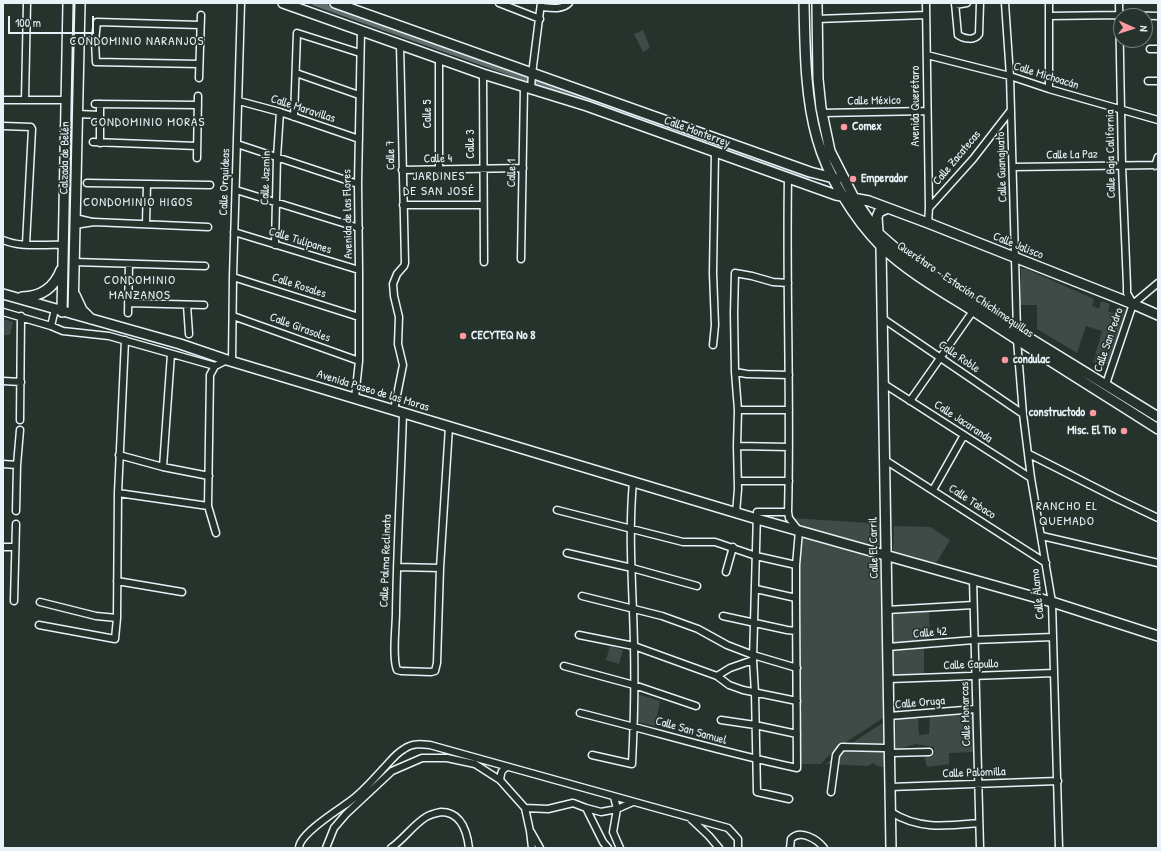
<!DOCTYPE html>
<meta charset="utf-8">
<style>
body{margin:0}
#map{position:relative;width:1161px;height:851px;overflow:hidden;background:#26332d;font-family:"Patrick Hand",sans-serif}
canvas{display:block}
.frame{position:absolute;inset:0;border:4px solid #e8f1f8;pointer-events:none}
.north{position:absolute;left:1113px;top:8px;width:40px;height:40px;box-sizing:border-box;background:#26332d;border:1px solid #747f7e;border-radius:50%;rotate:93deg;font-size:11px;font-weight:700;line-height:16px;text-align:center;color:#e8f1f8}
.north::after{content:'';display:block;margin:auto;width:14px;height:18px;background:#ff9aa2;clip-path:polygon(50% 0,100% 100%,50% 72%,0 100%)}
.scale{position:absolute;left:8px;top:16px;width:86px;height:18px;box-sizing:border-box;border:2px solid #e8f1f8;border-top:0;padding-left:5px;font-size:12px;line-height:14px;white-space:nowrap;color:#e8f1f8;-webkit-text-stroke:3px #26332d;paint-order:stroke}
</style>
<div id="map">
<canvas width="1161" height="851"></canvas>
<div class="frame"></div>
<div class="north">N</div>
<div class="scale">100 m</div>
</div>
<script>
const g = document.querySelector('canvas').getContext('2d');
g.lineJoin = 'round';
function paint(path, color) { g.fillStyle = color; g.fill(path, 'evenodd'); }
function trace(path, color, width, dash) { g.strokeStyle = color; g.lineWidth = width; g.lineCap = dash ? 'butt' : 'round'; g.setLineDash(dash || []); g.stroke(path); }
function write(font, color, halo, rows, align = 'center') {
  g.font = font + ' "Patrick Hand",sans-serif'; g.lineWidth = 3.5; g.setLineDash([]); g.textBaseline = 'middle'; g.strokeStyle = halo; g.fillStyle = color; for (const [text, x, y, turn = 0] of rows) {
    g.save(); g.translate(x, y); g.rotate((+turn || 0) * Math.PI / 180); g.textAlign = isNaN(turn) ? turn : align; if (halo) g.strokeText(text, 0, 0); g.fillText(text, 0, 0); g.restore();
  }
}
paint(new Path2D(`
 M 643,30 L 650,48 L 643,52 L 634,34 Z
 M 1021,269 L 1026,269 L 1094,299 L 1092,306 L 1099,309 L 1101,301 L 1110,304 L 1108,311 L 1115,314 L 1118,307 L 1129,311 L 1110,365 L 1099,361 L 1093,363 L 1102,331 L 1086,326 L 1077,353 L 1037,329 L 1037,305 L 1020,305 Z
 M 3,319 L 13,322 L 10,335 L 3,335 Z
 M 791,518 L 885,524 L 886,552 L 798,527 Z
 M 894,526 L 930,527 L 950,540 L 935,565 L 893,552 Z
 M 798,531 L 885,556 L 889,714 L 834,750 L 821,764 L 800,764 L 800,738 L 798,733 L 802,707 L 797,701 L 798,640 L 800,629 L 798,616 Z
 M 892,611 L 929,611 L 930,641 L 893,644 Z
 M 610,646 L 623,650 L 619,664 L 606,660 Z
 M 924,646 L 924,675 L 894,676 L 892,649 Z
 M 638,694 L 660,701 L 655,726 L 638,722 Z
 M 974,712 L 973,752 L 949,753 L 949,764 L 927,767 L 924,755 L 935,754 L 934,747 L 915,744 L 896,750 L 895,718 L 918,717 L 919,735 L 929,734 L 930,716 Z
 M 887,721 L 888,768 L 877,766 L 873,763 L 868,766 L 826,764 C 845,748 865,733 887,721 Z`), '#3e4b47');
trace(new Path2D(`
 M 315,3 L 807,178`), '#636f6d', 6);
const street = new Path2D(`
 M 499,3 L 540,19
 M 926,3 L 929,208
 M 955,3 L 958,35 C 964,39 975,41 979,34 L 980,3
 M 1005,3 L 1010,76 L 1017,331
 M 1049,3 L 1049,89
 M 1119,3 L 1122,165 L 1127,286 L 1127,293 L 1133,304
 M 955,5 L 967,3
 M 541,7 C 551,8 562,10 569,3
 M 1049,16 L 1119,15 L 1158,16
 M 817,19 L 926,15
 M 79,40 L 95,41
 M 1150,49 L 1158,49
 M 927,55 L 1010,76 L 1049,89 L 1158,120
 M 439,59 L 439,170
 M 199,64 L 96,62 L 95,41 L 97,22 L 200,25
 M 296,73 L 359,95
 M 483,74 L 484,262
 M 199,78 L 201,15
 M 1148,81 L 1158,81
 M 531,89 L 532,74 L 541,3
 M 3,100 L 65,100
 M 25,100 L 27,3
 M 239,101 L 280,112 L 359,139
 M 95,104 L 198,105
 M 822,113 L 927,111
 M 78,114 L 100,115
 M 294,117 L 297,33 L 360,53
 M 3,126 L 31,127 L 32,129 L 26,244
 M 93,142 L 197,146
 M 100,143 L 100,104
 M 237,144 L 358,184
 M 197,158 L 198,96
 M 1155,166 L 1158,157
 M 1013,167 L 1158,165
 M 402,170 L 523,168
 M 87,183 L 210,185
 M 236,190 L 359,228
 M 403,205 L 483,205
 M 75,218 L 92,222
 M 928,223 L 929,208 L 973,159 L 1011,110
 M 146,224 L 147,184
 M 75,225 L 94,222 L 208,227
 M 234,232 L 359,270
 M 3,240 C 21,248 44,244 63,245
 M 275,245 L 277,157 L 280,112
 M 521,259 L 524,87
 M 74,262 L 205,266
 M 233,277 L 359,317
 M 128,303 L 204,305
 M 1133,304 L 1158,283
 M 187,305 L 189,334
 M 3,312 L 51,326 L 63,331 L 109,336 L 215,366
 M 128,313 L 129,264
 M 233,316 L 359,361
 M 882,318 L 1023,414
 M 51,326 L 55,309
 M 1017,340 L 1023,414 L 1031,478 L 1052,602 L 1059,848
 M 713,345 L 715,325 L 713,273 L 715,152
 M 232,361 L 233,277 L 241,3
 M 735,372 L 747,374 L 789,375
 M 3,381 L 21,382
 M 884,384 L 1031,478
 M 1106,384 L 1133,304
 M 355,398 L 359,361 L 359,270 L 358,184 L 361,30
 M 910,401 L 973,311
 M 394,410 L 403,365 L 398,344 L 399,317 L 394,296 L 393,284 L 397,274 L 404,266 L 405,263 L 400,44
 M 738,410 L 789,410
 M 403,413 C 401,479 397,546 396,612 C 396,627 392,657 397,670 L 401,671 L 431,672 L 435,671 L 437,663 L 440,568 L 449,427
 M 20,420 L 21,316
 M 737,446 L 789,447
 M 1029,454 L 1116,498 L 1158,518
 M 119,455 L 163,467 L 209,476
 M 885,460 L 1046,563
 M 3,464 L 17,465
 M 163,467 L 171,354
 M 738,481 L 789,481
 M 933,490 L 964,435
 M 118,493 L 208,506
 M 557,510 L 683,542 L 715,542 L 756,556 L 796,565
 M 16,511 L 17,465 L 20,430
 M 788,512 L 757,512 L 753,660 L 755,693 L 757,792 L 789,799
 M 736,513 L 738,489 L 737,446 L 738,410 L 735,372 L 734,313 L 735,273 L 752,276 L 773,282 L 788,283
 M 216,533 L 208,506 L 210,375 L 215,366 L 227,360
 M 1042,536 L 1158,563
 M 3,547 L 15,547
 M 567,553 L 632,568 L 697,586
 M 397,567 L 440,568
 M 726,572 L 733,547
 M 973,579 L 980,848
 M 117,581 L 182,592
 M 756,589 L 796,598
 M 582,596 L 662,616 L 698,629 L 727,645 L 753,655 L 797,668
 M 14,601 L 16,524
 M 40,602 L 96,616 L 117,618
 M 887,610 L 973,605
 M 723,616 L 787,630 L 796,631
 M 39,625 L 115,639 L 117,618 L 118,493 L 125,340
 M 579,635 L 634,646 L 717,676 L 729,685 L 743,690 L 797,701
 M 888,647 L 974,640 L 1053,637
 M 564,666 L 634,685 L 696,706
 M 717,676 L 730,668 L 753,660
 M 889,679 L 1054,673
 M 580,713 C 653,731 724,753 797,768 L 796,598 L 796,565 L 799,531 L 789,518 L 788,512 C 791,401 786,289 788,178
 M 889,716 L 976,709
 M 721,720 L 755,725 L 797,734
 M 890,753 L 929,752
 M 592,755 L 632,764 C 634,724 635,685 634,645 C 633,591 628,536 633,482
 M 500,780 C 501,773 501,770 507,767
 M 890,787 L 1058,781
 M 831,792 L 836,755 L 842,747 L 884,748 L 890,747
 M 614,797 L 617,809 L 613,832 L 620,848
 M 525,808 L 548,809 L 573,803 L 586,808 L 601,812 L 617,809 L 633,802
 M 586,808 L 603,842 L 608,848
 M 891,812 C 919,830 947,826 979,823
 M 691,819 L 709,836 L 719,848
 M 531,832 L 540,848
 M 299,848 C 299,834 338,810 349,802 C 362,793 372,781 382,770 C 389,763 395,754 404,749 C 412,743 421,744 430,745 L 728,828 L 738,839 L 738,848
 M 326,848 L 334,828 L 346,814 L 392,771 L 422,758 L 447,758 L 475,764 L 500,780 L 525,808 L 530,831 L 532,848
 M 391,848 C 404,839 413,825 426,817 C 431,814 436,813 441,812 C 461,812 467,831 469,848
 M 790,848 L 791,839 C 800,829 817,839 824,848`);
const secondary = new Path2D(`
 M 283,3 L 483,74 L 587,106 L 836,195 L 869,201 L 928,223 L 1133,304 L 1158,315
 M 335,3 L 810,172 L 837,179
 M 804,3 C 805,47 805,96 817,138 C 827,175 854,219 881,246 C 906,271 945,293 975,312 C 1035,352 1097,390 1158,429
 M 817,3 L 818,79 L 821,108 L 830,151 L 854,198 L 878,233 L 902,254 L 927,272 L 987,312 L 1158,417
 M 878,231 L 877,217 L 879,212 L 888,208
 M 881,247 L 891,848
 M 3,294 L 180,344 L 227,360 L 757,519 L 1052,602 L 1158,636
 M 75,295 L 82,310 L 91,319
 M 22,297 C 41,297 54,288 61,270
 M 62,312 L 68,3
 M 73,314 L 80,3`);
trace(street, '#e8f1f8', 9);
trace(secondary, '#e8f1f8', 12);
trace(street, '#26332d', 6);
trace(secondary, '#26332d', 9);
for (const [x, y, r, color] of [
 [844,127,4,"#ff9aa2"],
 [853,179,4,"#ff9aa2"],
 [463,336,4,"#ff9aa2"],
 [1005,360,4,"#ff9aa2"],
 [1093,413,4,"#ff9aa2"],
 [1124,431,4,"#ff9aa2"]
]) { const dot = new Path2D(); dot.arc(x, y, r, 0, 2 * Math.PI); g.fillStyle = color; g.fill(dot); trace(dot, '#26332d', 1.5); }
write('12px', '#e8f1f8', '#26332d', [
 ["Calle Michoacán",1046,76,17],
 ["Calle México",874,101,-1],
 ["Avenida Querétaro",916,106,-90],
 ["Calle Maravillas",303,109,18],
 ["Calle 5",428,114,-90],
 ["Calle Monterrey",697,132,20],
 ["Calle 3",471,144,-90],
 ["Calle Baja California",1111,154,-91],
 ["Calle 7",391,155,-91],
 ["Calle La Paz",1072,155,-1],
 ["Calzada de Belén",65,158,-89],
 ["Calle Zacatecas",957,158,-50],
 ["Calle 4",438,159,-1],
 ["Calle Guanajuato",1002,167,-92],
 ["Calle 1",512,173,-89],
 ["Calle Jazmín",266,178,-88],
 ["Calle Orquídeas",225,182,-88],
 ["Avenida de las Flores",348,214,-91],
 ["Calle Tulipanes",300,241,17],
 ["Calle Jalisco",1018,246,22],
 ["Calle Rosales",299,286,18],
 ["Querétaro - Estación Chichimequillas",965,290,34],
 ["Calle Girasoles",300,328,20],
 ["Calle San Pedro",1109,340,-71],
 ["Calle Roble",959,357,34],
 ["Avenida Paseo de las Moras",373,391,17],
 ["Calle Jacaranda",963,422,33],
 ["Calle Tabaco",972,502,33],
 ["Calle El Carril",874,548,-91],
 ["Calle Palma Reclinata",386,561,-88],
 ["Calle Álamo",1038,594,-96],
 ["Calle 42",930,633,-5],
 ["Calle Capullo",971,665,-2],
 ["Calle Oruga",920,703,-5],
 ["Calle Monarcas",966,714,-92],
 ["Calle San Samuel",691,731,16],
 ["Calle Palomilla",974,773,-2]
]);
write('bold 12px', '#e8f1f8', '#26332d', [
 ["Comex",852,127],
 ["Emperador",861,179],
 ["CECYTEQ No 8",471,336],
 ["condulac",1013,360],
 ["constructodo",1085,413,"right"],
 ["Misc. El Tío",1116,431,"right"]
], 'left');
g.letterSpacing = '1px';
write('13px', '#e8f1f8', '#26332d', [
 ["CONDOMINIO NARANJOS",137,42],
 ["CONDOMINIO MORAS",148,123],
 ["JARDINES",439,177],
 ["DE SAN JOSÉ",439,192],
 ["CONDOMINIO HIGOS",138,203],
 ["CONDOMINIO",140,281],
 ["MANZANOS",140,296],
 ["RANCHO EL",1067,507],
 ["QUEMADO",1067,522]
]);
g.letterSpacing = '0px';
</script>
